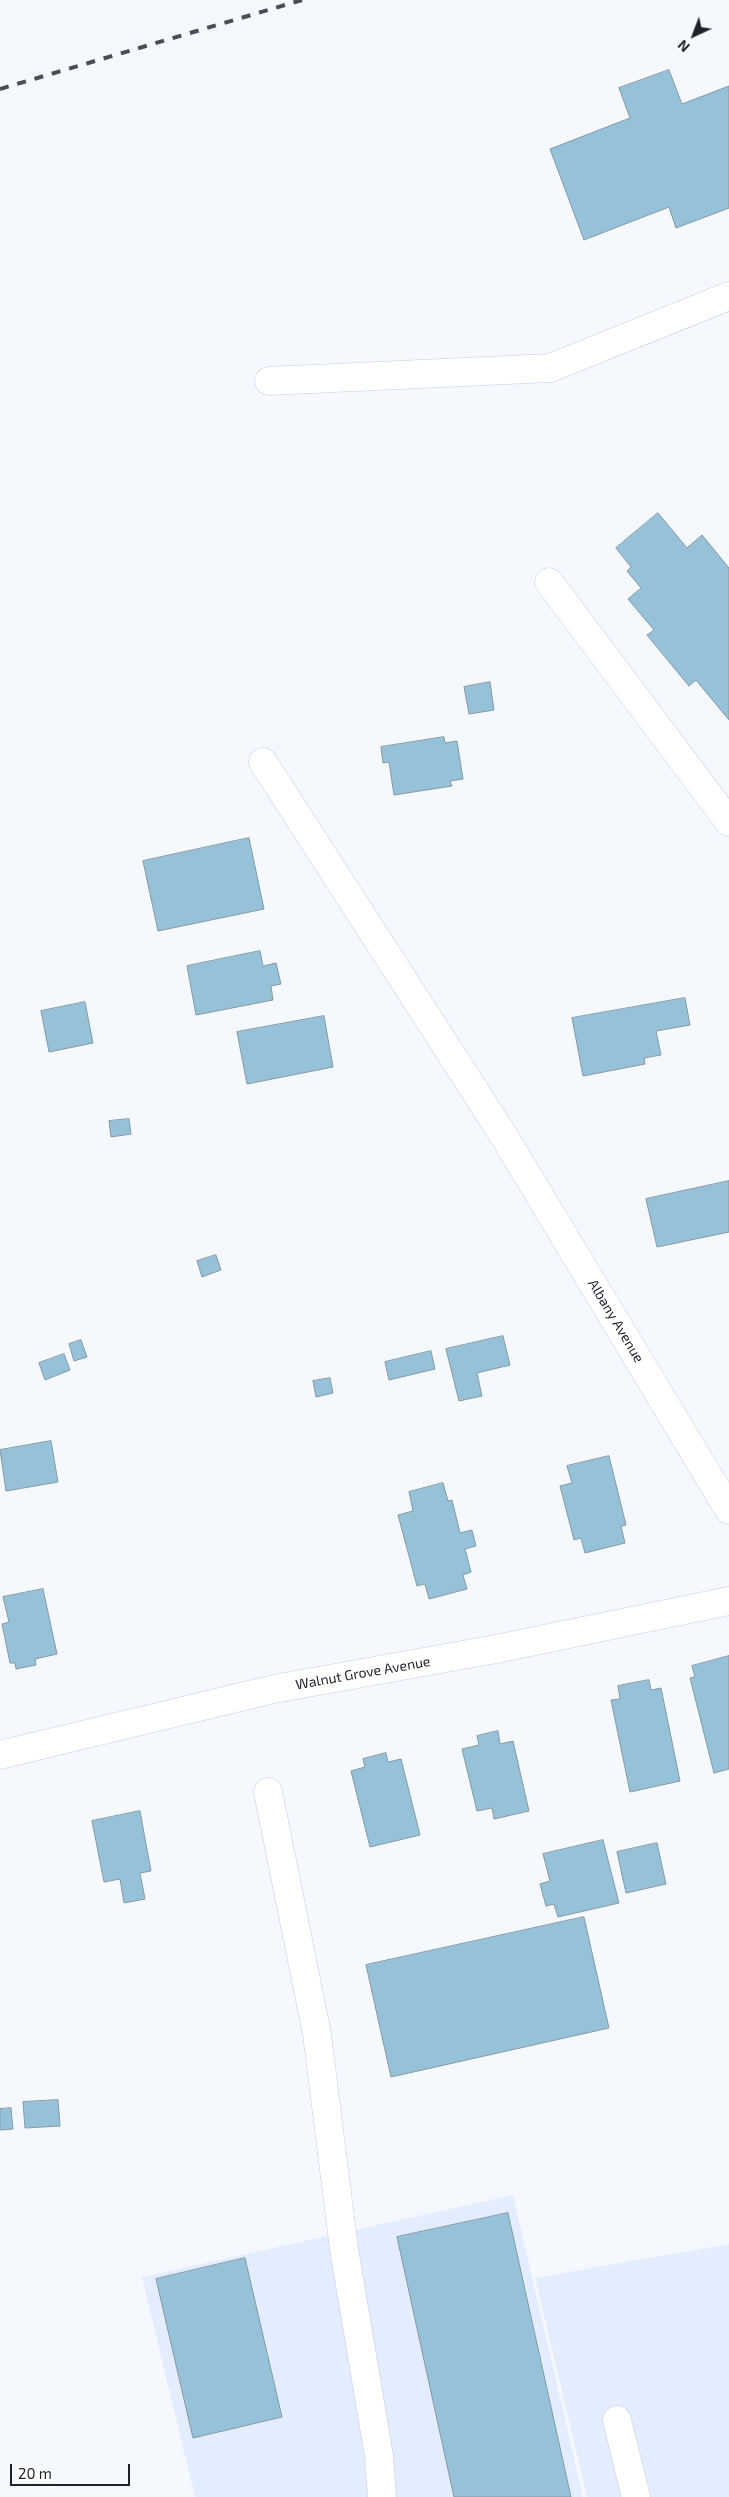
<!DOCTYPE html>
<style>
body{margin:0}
#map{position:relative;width:729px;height:2497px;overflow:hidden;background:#f5f8fc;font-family:"Exo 2",sans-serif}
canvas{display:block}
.north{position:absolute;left:669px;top:10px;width:50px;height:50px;-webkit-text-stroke:4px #fff;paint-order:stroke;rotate:223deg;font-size:14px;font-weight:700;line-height:20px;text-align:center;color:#1e232a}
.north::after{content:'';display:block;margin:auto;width:18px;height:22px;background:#1e232a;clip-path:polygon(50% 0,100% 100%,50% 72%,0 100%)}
.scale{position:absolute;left:10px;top:2464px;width:120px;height:22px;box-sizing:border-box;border:2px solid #1e232a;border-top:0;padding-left:6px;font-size:15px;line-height:18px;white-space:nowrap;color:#1e232a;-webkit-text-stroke:4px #fff;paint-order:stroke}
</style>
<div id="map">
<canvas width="729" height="2497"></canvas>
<div class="north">N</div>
<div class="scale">20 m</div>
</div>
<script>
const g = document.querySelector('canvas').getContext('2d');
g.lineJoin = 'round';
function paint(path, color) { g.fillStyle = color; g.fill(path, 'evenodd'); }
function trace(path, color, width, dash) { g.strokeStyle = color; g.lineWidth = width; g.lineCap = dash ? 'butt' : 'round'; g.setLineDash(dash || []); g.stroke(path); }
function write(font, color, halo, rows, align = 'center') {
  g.font = font + ' "Exo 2",sans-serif'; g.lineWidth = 5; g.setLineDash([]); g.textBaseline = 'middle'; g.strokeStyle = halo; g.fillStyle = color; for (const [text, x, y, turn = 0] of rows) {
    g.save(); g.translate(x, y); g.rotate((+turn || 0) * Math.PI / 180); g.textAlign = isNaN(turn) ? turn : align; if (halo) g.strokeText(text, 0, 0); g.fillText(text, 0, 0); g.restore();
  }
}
paint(new Path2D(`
 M 513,2195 L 583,2497 L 195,2497 L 142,2277 Z
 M 729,2244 L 729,2497 L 587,2497 L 535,2278 Z`), '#e3edfd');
const building = new Path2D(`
 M 669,70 L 682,104 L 729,86 L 729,208 L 676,228 L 669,207 L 584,240 L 550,149 L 630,118 L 619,88 Z
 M 658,513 L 687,548 L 702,535 L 729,568 L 729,720 L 696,680 L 689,686 L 647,635 L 654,630 L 628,599 L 641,588 L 627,571 L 631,567 L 616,548 Z
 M 490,682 L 494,710 L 469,714 L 464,687 Z
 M 444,737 L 445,743 L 457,741 L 463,779 L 450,781 L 452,786 L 394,795 L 389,762 L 383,763 L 381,747 Z
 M 249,838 L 264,909 L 158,931 L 143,861 Z
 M 260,951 L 263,966 L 276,963 L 281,984 L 271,986 L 273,1000 L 196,1015 L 187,966 Z
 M 685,998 L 690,1025 L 656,1031 L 661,1055 L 644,1058 L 645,1064 L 583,1076 L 572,1018 Z
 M 85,1002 L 93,1043 L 49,1052 L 41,1011 Z
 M 324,1016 L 333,1067 L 247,1084 L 237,1032 Z
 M 129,1119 L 131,1134 L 111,1137 L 109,1121 Z
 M 729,1181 L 729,1232 L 657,1247 L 646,1199 Z
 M 216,1255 L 221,1270 L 202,1277 L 197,1261 Z
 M 503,1336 L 510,1365 L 477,1373 L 482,1396 L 459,1401 L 446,1349 Z
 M 81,1340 L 87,1357 L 74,1361 L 69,1344 Z
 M 431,1351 L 435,1369 L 389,1380 L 385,1362 Z
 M 64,1354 L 70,1370 L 45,1380 L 39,1363 Z
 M 330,1378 L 333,1393 L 316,1397 L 313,1381 Z
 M 51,1441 L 58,1482 L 6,1491 L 0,1450 Z
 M 609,1456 L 626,1525 L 621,1526 L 625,1543 L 585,1553 L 581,1538 L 574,1540 L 560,1486 L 572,1483 L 567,1466 Z
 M 443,1483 L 448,1501 L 452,1500 L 460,1533 L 472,1530 L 476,1546 L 465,1549 L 471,1572 L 463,1575 L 467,1589 L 429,1599 L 425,1584 L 417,1586 L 398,1515 L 413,1511 L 409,1492 Z
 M 43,1589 L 57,1654 L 35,1659 L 36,1665 L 16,1669 L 15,1663 L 10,1663 L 2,1624 L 9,1622 L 3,1597 Z
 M 729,1656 L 729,1769 L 714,1773 L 690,1678 L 695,1677 L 692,1666 Z
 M 649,1680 L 651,1690 L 661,1688 L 680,1781 L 630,1792 L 611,1700 L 620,1699 L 618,1686 Z
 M 498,1731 L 500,1744 L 513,1741 L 529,1811 L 494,1819 L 492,1808 L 477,1811 L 462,1749 L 479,1745 L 477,1736 Z
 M 386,1753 L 388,1762 L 401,1759 L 420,1835 L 370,1847 L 351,1771 L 365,1767 L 363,1759 Z
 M 140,1811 L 151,1871 L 140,1873 L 145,1899 L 124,1903 L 120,1879 L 104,1882 L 92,1821 Z
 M 603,1840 L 619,1903 L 558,1917 L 554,1904 L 546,1906 L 540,1884 L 550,1881 L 543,1854 Z
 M 657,1843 L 666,1884 L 626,1893 L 617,1852 Z
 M 584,1917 L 609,2028 L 391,2077 L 366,1965 Z
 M 58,2100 L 60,2126 L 25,2128 L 23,2102 Z
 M 11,2108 L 13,2129 L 0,2130 L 0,2109 Z
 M 508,2213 L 571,2497 L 454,2497 L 397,2237 Z
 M 245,2258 L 282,2417 L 193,2438 L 156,2279 Z`);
paint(building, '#95c2d9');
trace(building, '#8499a5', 1);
const minor = new Path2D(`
 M 269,381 L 550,368 L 729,296
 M 549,582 L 729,822
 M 263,762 L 502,1133 L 729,1510
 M 0,1755 L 274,1689 L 496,1649 L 729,1601
 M 268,1792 L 317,2034 L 344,2249 L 379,2456 L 382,2497
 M 617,2420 L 636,2497`);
trace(minor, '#c3cfe2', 29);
trace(minor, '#fff', 28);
trace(new Path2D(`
 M 0,89 L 302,0`), '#494e54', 4, [9, 9]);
write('14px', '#1e232a', '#fff', [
 ["Albany Avenue",616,1321,59],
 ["Walnut Grove Avenue",363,1673,-10]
]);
</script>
